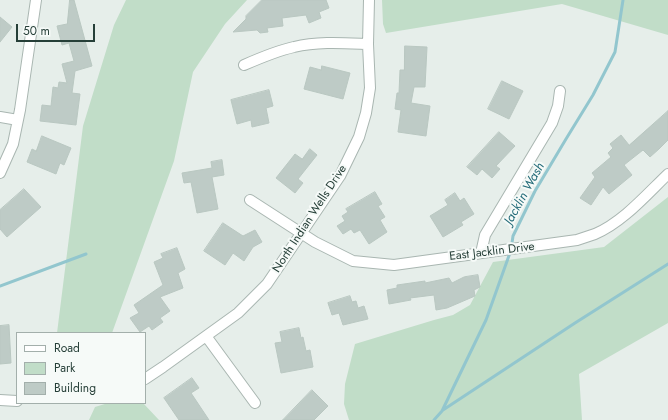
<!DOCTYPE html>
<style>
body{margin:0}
#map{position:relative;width:668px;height:420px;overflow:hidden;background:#e6eeea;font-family:Jost,sans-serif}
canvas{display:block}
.legend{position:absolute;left:16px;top:332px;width:130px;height:72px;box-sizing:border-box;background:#f6faf8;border:1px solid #a3afab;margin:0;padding:5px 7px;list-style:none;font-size:12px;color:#263f38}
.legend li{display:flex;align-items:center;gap:8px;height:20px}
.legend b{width:20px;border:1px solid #a3afab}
.scale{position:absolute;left:16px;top:24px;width:79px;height:18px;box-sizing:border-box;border:2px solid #263f38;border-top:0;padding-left:5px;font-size:12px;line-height:14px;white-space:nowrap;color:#263f38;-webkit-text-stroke:3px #f6faf8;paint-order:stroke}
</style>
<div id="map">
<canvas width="668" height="420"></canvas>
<ul class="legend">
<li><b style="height:5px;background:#fff"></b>Road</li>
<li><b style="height:11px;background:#c1ddc8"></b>Park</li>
<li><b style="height:11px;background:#becbc6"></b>Building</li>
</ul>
<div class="scale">50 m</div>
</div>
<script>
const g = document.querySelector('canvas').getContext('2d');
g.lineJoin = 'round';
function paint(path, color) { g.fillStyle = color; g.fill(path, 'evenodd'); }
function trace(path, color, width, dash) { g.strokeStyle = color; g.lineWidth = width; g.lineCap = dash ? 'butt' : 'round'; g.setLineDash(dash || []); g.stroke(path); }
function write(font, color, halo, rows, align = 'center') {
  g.font = font + ' Jost,sans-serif'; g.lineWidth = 4; g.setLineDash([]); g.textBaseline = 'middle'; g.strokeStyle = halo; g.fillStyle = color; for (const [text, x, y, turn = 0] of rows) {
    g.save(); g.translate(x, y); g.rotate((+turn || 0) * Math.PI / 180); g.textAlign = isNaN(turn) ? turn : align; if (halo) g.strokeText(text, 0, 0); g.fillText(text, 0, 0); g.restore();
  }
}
paint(new Path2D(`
 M 126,0 L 247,0 L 225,24 L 193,72 L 174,161 L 112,333 L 57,333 L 83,126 L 114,25 Z
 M 382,0 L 668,0 L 668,35 L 562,4 L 386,33 L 383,24 Z
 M 668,197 L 668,323 L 579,374 L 582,420 L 349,420 L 344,404 L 345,384 L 355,344 L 434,320 L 453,315 L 470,305 L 493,262 L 604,247 Z
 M 108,403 L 143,403 L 159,420 L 89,420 L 95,407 Z`), '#c1ddc8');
trace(new Path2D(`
 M 0,286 L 86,254
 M 443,410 L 575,323 L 668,264
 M 434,420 L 442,411 L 486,320 L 511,250 L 513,236 L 535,191 L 566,139 L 593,95 L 615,52 L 623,0`), '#92c6ce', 3);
const building = new Path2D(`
 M 70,0 L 74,0 L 92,66 L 75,71 L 72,93 L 80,94 L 76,125 L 40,121 L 42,105 L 51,106 L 53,87 L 58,88 L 59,82 L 67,83 L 62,64 L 74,61 L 69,43 L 62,45 L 57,26 L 67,24 Z
 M 262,0 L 326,0 L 329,8 L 319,12 L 321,18 L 309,23 L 306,15 L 282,18 L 283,26 L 267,28 L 268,32 L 260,33 L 257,30 L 233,32 L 246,19 L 246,16 Z
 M 0,17 L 12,27 L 0,42 Z
 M 405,46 L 427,47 L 425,87 L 414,87 L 411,103 L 430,106 L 426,136 L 398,132 L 401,110 L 395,109 L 397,93 L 399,93 L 400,70 L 404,70 Z
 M 322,66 L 350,73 L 343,99 L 304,89 L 310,67 L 321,70 Z
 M 502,81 L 523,91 L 509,119 L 488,109 Z
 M 269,90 L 273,106 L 266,108 L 269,123 L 252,127 L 251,120 L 237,124 L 231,100 Z
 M 668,111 L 668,140 L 659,149 L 650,157 L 643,150 L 624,165 L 632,175 L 609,194 L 603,187 L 591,205 L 580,198 L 595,177 L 592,173 L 611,157 L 608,153 L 613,148 L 610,144 L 621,135 L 629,145 Z
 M 499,132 L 515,146 L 496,166 L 500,169 L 492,178 L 482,169 L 477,175 L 467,167 Z
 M 42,136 L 71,148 L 64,165 L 60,163 L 56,174 L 27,162 L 32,149 L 36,151 Z
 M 310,149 L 317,155 L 298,179 L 303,183 L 295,193 L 276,178 L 295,154 L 302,159 Z
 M 222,160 L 224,175 L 212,177 L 218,209 L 197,213 L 191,182 L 184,183 L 182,173 L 212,168 L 211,162 Z
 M 24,189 L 41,207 L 7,237 L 0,229 L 0,210 Z
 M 375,192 L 382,204 L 378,206 L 385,217 L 380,220 L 387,232 L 369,244 L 360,230 L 354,233 L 351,229 L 343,234 L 337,226 L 345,221 L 342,216 L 348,212 L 346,209 Z
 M 455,193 L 460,201 L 464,198 L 474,214 L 461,222 L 463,225 L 443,237 L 430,216 L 448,205 L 445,200 Z
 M 223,223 L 243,236 L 255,230 L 262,242 L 253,247 L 244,261 L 233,253 L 225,265 L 204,251 Z
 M 177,248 L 185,269 L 178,273 L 183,288 L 160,297 L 170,311 L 160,318 L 163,322 L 152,330 L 149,326 L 140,332 L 130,318 L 139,313 L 134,305 L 163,285 L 154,262 L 163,258 L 161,254 Z
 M 478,275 L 480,287 L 474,290 L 475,296 L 447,308 L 436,310 L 434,295 L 410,298 L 411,300 L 389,304 L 387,290 L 397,288 L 397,285 L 425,281 L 425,283 L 449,278 L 452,283 L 464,277 Z
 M 350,296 L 352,302 L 356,301 L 358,308 L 364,306 L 368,319 L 343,325 L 339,313 L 332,315 L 328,303 Z
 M 9,325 L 11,363 L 0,364 L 0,326 Z
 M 299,328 L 301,338 L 303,337 L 306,351 L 310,350 L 313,367 L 281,373 L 275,343 L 282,342 L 280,332 Z
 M 192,378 L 199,388 L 191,393 L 209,420 L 179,420 L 164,398 Z
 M 312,390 L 328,406 L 314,420 L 283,420 Z`);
paint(building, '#becbc6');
trace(building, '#b9c7c1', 1);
const minor = new Path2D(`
 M 244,65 C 260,58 276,51 294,47 C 318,41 344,43 368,44
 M 0,117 L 18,120
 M 0,173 L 13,144 L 20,110 L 36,0
 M 250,200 L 315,242 L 353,261 L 394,265 L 577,240 C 583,238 589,236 595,234 C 623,222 646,195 668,174
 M 481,253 L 485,235 L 552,123 L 558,106 L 560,91
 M 206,336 L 255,403
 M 145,379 L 163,367 L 238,313 L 267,284 L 340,176 L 359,137 L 366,113 L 370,88 L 368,44 L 369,0
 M 0,400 L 17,401`);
trace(minor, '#a9b6b1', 12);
trace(minor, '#fff', 10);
write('12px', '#263f38', '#f6faf8', [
 ["North Indian Wells Drive",310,219,-57],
 ["East Jacklin Drive",492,252,-7]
]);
write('italic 13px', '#236b78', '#f6faf8', [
 ["Jacklin Wash",525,194,-61]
]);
</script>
